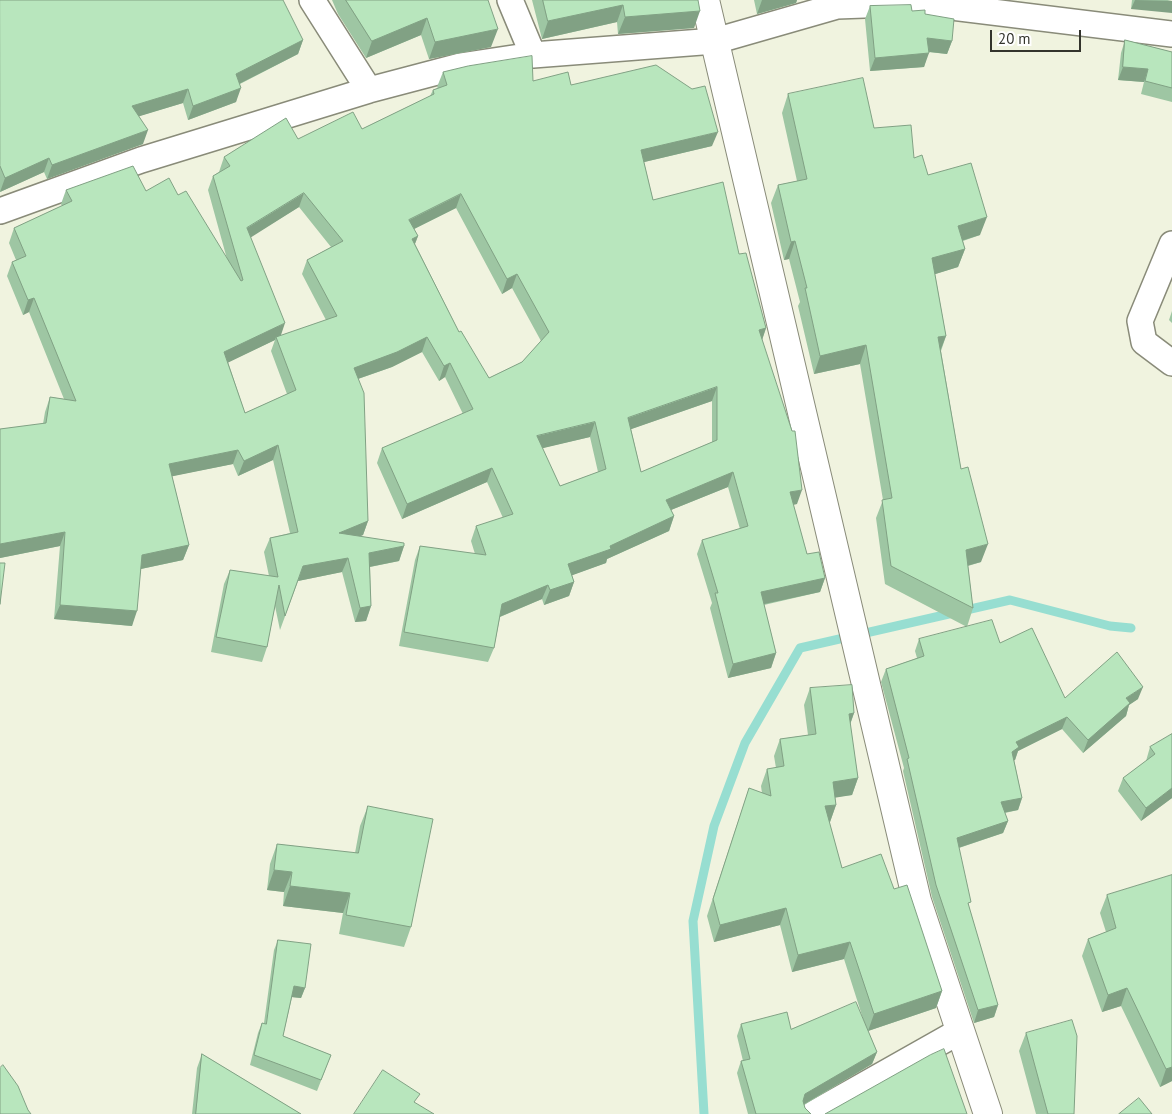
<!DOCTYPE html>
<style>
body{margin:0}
#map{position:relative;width:1172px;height:1114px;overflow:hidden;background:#f0f3df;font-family:"PT Sans",sans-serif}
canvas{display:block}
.scale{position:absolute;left:990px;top:30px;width:91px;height:22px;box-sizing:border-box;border:2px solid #33342c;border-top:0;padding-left:6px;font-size:15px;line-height:18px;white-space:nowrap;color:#33342c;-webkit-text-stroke:4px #fff;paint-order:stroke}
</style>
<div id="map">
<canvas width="1172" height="1114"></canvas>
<div class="scale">20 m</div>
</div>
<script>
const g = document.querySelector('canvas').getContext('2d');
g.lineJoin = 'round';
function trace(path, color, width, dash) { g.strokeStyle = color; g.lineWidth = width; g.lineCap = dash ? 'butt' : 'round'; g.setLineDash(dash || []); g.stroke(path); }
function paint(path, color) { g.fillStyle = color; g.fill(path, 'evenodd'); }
trace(new Path2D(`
 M 704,1114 L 693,921 L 714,826 L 745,743 L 800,648 L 1010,600 L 1110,626 L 1131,628`), '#97ded1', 9);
const minor = new Path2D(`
 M 312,0 L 369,90
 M 510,0 L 533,55
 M 0,211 L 141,160 L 369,90 L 460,66 L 533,55 L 715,41 L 837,6 L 919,3 L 1172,34
 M 1172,244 L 1140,321 L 1144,342 L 1172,363
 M 813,1114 L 960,1031`);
const tertiary = new Path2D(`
 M 705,0 L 917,901 L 988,1114`);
trace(minor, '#898b79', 28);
trace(tertiary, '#898b79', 30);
trace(minor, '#fff', 25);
trace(tertiary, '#fff', 28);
paint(new Path2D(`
 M 0,0 L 303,40 L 298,54 L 240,84 L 236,102 L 188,120 L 183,103 L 139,116 L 143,144 L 47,179 L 44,172 L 0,192 Z
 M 332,0 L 488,0 L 491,47 L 429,59 L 421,35 L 366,58 L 338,14 Z
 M 532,0 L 698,0 L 694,28 L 618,34 L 617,22 L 542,39 Z
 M 754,0 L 797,0 L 796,3 L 757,14 Z
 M 1132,0 L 1172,0 L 1131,9 Z
 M 870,6 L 925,14 L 952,41 L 947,54 L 928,52 L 924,67 L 870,71 L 865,19 Z
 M 1125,40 L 1172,52 L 1172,102 L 1141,94 L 1144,82 L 1118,80 L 1121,53 Z
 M 443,72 L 571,85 L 712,146 L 644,162 L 653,200 L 739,254 L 766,328 L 762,340 L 797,504 L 793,505 L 807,554 L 825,578 L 820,592 L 764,605 L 776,653 L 771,668 L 728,678 L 710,608 L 712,603 L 697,554 L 702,540 L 740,529 L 728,487 L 671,510 L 674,516 L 669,531 L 607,559 L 606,563 L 572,575 L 574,582 L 569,596 L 544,605 L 542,599 L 500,617 L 494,648 L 488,662 L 399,646 L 415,560 L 420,546 L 475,554 L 471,541 L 476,526 L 503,518 L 487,482 L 402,519 L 377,463 L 382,448 L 463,414 L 445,377 L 439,381 L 422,352 L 392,367 L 358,379 L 368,521 L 363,535 L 360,536 L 404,546 L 399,561 L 370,567 L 371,606 L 366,621 L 355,622 L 342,572 L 298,581 L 280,630 L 275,606 L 267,647 L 262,662 L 211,652 L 224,584 L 230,570 L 269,576 L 264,552 L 270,538 L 290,533 L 273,460 L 238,476 L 233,464 L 172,476 L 189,545 L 183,560 L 141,569 L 132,626 L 54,619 L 60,546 L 0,558 L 0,429 L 43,424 L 45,412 L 50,397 L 64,399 L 29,312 L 23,315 L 7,276 L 12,262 L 16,260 L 9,243 L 14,228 L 62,206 L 61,204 L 66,190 L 146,191 L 178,195 L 227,259 L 208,190 L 213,176 L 219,172 L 224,157 L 298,139 L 362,129 L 430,96 L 433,90 L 438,88 L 437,87 ZM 299,207 L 331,247 L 307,260 L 302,274 L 326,320 L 281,336 L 250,237 ZM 456,208 L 502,294 L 512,288 L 541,341 L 522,362 L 489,378 L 459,332 L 415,244 L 418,236 L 414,229 ZM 275,340 L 271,351 L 287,394 L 245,413 L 228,362 ZM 712,401 L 712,442 L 641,472 L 631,429 ZM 590,437 L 598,472 L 560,486 L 542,448 Z
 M 788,94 L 874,128 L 914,158 L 928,175 L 980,235 L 963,241 L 965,249 L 958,267 L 935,274 L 946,336 L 941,351 L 961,469 L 981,562 L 968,566 L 973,608 L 967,627 L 885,584 L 876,518 L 883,500 L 860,364 L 814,374 L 798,306 L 800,302 L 789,259 L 784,260 L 771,203 L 778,185 L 797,181 L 782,113 Z
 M 1172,311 L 1172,323 L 1169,320 Z
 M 919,639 L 1000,643 L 1065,698 L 1138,699 L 1129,705 L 1126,716 L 1083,753 L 1062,729 L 1018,751 L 1015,760 L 1014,760 L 1022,798 L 1018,810 L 1005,813 L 1008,821 L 1003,833 L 959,848 L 969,907 L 998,1005 L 994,1017 L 974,1023 L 932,897 L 903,771 L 904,768 L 881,682 L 886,669 L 917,658 L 915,651 Z
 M 810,688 L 854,713 L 850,725 L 858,778 L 852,795 L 835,797 L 836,805 L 830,822 L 829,822 L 842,868 L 894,889 L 942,991 L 936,1008 L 868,1031 L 877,1052 L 872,1064 L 804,1105 L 805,1108 L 811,1114 L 748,1114 L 737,1073 L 741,1061 L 743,1061 L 737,1036 L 741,1024 L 791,1029 L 865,1025 L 844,959 L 792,972 L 780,925 L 714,942 L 707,916 L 749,788 L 762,793 L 761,786 L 767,769 L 776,768 L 774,756 L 780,739 L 808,735 L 804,705 Z
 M 1172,734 L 1172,798 L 1141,821 L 1118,791 L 1123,778 L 1146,761 L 1150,747 Z
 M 368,806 L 411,927 L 404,947 L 339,934 L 343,913 L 283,906 L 284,892 L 267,890 L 270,864 L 277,844 L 355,853 L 360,826 Z
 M 1172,875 L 1172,1081 L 1160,1087 L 1121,1006 L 1102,1012 L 1082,956 L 1088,939 L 1106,932 L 1100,913 L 1107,895 Z
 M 278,940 L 305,988 L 301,998 L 292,997 L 283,1036 L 331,1055 L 317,1091 L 250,1065 L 258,1033 L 262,1023 L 264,1023 L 274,950 Z
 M 1026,1033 L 1074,1114 L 1036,1114 L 1019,1051 Z
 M 202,1054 L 301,1114 L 192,1114 L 197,1068 Z`), '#9ec6a3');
paint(new Path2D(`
 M 762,0 L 797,0 L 796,3 L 757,14 Z
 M 1135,0 L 1172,1 L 1172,13 L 1131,9 Z
 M 623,5 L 617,22 L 542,39 L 548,21 Z
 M 700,11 L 694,28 L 618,34 L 625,17 Z
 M 427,18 L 421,35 L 366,58 L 372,41 Z
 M 498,29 L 491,47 L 429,59 L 435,42 Z
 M 927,38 L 952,41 L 947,54 L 922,51 Z
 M 303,40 L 298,54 L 231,88 L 236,74 Z
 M 929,53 L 924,67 L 870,71 L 875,58 Z
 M 1123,67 L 1148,69 L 1144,82 L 1118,80 Z
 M 241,88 L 236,102 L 188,120 L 193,106 Z
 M 188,89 L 183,103 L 127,120 L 132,106 Z
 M 148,130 L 143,144 L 47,179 L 52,165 Z
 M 718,132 L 712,146 L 636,164 L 641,150 Z
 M 49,158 L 44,172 L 0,192 L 5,178 Z
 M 304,193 L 299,207 L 242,243 L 247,228 Z
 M 461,194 L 456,208 L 404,234 L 409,220 Z
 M 987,217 L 980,235 L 951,244 L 958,226 Z
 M 418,236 L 412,251 L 412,239 Z
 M 795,241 L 789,259 L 784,260 L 791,242 Z
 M 965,249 L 958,267 L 926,277 L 932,258 Z
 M 517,274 L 512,288 L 502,294 L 507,279 Z
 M 34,298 L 29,312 L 23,315 L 28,300 Z
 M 285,323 L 280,338 L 276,337 L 275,340 L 219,367 L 224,352 Z
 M 766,328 L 761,343 L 759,330 Z
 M 946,336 L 939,354 L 938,337 Z
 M 427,337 L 422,352 L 392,367 L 349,382 L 354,368 Z
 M 866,345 L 860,364 L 814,374 L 820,356 Z
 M 450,363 L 445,377 L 439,381 L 444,366 Z
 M 717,387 L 712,401 L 623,432 L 628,418 Z
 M 595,422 L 590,437 L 531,451 L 537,436 Z
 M 278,445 L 273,460 L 238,476 L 244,461 Z
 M 238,450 L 233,464 L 164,478 L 169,464 Z
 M 492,468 L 487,482 L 402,519 L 407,504 Z
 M 733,472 L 728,487 L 661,514 L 666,500 Z
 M 802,490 L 797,504 L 784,506 L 790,492 Z
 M 674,516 L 669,531 L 607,559 L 606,563 L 562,579 L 568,564 L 610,546 Z
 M 368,521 L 363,535 L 333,548 L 339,533 Z
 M 65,532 L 60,546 L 0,558 L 0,544 Z
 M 988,544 L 981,562 L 959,568 L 966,550 Z
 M 189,545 L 183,560 L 136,570 L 142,555 Z
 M 404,546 L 399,561 L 364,568 L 369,553 Z
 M 348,558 L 342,572 L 298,581 L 303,566 Z
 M 825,578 L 820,592 L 755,606 L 761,592 Z
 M 574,582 L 569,596 L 544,605 L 550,590 Z
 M 548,585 L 542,599 L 497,618 L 502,604 Z
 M 60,605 L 137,611 L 132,626 L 54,619 Z
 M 371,606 L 366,621 L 355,622 L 360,608 Z
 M 776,653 L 771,668 L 728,678 L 733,664 Z
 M 1143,687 L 1138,699 L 1129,705 L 1126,716 L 1083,753 L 1088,740 L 1126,698 Z
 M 854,713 L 848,730 L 849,714 Z
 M 1067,717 L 1062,729 L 1018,751 L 1015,760 L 1007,764 L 1016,742 Z
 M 858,778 L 852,795 L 827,799 L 833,782 Z
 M 1172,788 L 1172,798 L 1141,821 L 1146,808 Z
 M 1022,798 L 1018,810 L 997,814 L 1001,802 Z
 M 836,805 L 830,822 L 819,823 L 825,806 Z
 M 1008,821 L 1003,833 L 952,850 L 957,838 Z
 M 274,870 L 292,872 L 284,892 L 267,890 Z
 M 290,886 L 350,893 L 343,913 L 283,906 Z
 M 786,908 L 780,925 L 714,942 L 720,925 Z
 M 850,942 L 844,959 L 792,972 L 798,955 Z
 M 294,986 L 305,988 L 301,998 L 291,997 Z
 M 1127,988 L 1121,1006 L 1102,1012 L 1108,995 Z
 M 942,991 L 936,1008 L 868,1031 L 874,1014 Z
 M 998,1005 L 994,1017 L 974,1023 L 978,1010 Z
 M 877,1052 L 872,1064 L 801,1106 L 805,1094 Z
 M 1172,1067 L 1172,1081 L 1160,1087 L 1166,1069 Z`), '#81a184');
const building = new Path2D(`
 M 0,0 L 283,0 L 303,40 L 236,74 L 241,88 L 193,106 L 188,89 L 132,106 L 148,130 L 52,165 L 49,158 L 5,178 L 0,166 Z
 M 346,0 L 488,0 L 498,29 L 435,42 L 427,18 L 372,41 Z
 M 543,0 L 698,0 L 700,11 L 625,17 L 623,5 L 548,21 Z
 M 911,5 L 912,11 L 925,10 L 925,14 L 954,19 L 952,41 L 927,38 L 929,53 L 875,58 L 870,6 Z
 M 1125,40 L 1172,52 L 1172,88 L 1145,81 L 1148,69 L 1123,67 Z
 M 532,56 L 533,81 L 568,72 L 571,85 L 656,65 L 692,89 L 705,86 L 718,132 L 641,150 L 653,200 L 723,182 L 739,254 L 746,253 L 766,328 L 759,330 L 792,431 L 795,431 L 802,490 L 790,492 L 807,554 L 819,552 L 825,578 L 761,592 L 776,653 L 733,664 L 715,593 L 718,593 L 702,540 L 748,526 L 733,472 L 666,500 L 674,516 L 610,546 L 611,549 L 568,564 L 574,582 L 550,590 L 548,585 L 502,604 L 494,648 L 404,632 L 420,546 L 486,555 L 476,526 L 513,514 L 492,468 L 407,504 L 382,448 L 473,409 L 450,363 L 444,366 L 427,337 L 397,352 L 354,368 L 364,393 L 368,521 L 339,533 L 404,543 L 404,546 L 369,553 L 371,606 L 360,608 L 348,558 L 303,566 L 285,616 L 279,585 L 267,647 L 216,637 L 230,570 L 278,577 L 270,538 L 298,532 L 278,445 L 244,461 L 238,450 L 169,464 L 189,545 L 142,555 L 137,611 L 60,605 L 65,532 L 0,544 L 0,429 L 46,423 L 50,397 L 76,401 L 34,298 L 28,300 L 12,262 L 26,256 L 14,228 L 72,201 L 66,190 L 133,166 L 146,191 L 169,178 L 178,195 L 186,191 L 241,281 L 243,280 L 213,176 L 230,166 L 224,157 L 286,118 L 298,139 L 353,112 L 362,129 L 434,94 L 433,90 L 447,85 L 443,72 L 468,66 ZM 304,193 L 343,241 L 307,260 L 337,316 L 276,337 L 296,390 L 245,413 L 224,352 L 285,323 L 247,228 ZM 461,194 L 507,279 L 517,274 L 549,332 L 522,362 L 489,378 L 461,331 L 459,332 L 412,239 L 418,236 L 409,220 ZM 717,387 L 717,440 L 641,472 L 628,418 ZM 595,422 L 606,469 L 560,486 L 537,436 Z
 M 863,78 L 874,128 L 911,125 L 914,158 L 922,155 L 928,175 L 971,163 L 987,217 L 958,226 L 965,249 L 932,258 L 946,336 L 938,337 L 961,469 L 968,467 L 988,544 L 966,550 L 973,608 L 891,566 L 882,500 L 892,498 L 866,345 L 820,356 L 805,288 L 807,288 L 795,241 L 791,242 L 778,185 L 807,179 L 788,94 Z
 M 0,563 L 5,563 L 0,604 Z
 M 992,620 L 1000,643 L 1032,628 L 1065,698 L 1117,652 L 1143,687 L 1126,698 L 1130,703 L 1088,740 L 1067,717 L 1016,742 L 1019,747 L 1012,752 L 1022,798 L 1001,802 L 1008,821 L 957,838 L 971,902 L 968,903 L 998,1005 L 978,1010 L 936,885 L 907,759 L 909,758 L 886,669 L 924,656 L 919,639 Z
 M 852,685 L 854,713 L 849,714 L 858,778 L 833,782 L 836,805 L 825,806 L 842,868 L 881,854 L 894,889 L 907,885 L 942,991 L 874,1014 L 850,942 L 798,955 L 786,908 L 720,925 L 713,899 L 749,788 L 771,796 L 767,769 L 784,766 L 780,739 L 816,734 L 810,688 Z
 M 1172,734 L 1172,788 L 1146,808 L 1123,778 L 1155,754 L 1150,747 Z
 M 368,806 L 433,819 L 411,927 L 346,915 L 350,893 L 290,886 L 292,872 L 274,870 L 277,844 L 358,853 Z
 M 1172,875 L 1172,1067 L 1166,1069 L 1127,988 L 1108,995 L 1088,939 L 1116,928 L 1107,895 Z
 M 278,940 L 311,944 L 305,988 L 294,986 L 283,1036 L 331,1055 L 321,1080 L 254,1055 L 262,1023 L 266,1024 Z
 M 856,1002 L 877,1052 L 805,1094 L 803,1101 L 805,1108 L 811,1114 L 756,1114 L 741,1061 L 750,1059 L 741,1024 L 787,1012 L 791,1029 Z
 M 1072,1020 L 1077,1036 L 1074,1114 L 1048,1114 L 1026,1033 Z
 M 944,1049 L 967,1114 L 825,1114 L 930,1055 Z
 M 202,1054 L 301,1114 L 196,1114 Z
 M 3,1065 L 18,1086 L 28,1110 L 31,1114 L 0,1114 L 0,1068 Z
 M 383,1070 L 420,1094 L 414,1102 L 434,1114 L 354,1114 Z
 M 1139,1098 L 1152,1114 L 1119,1114 Z`);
paint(building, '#b8e6bd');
trace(building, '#81a184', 1);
</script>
